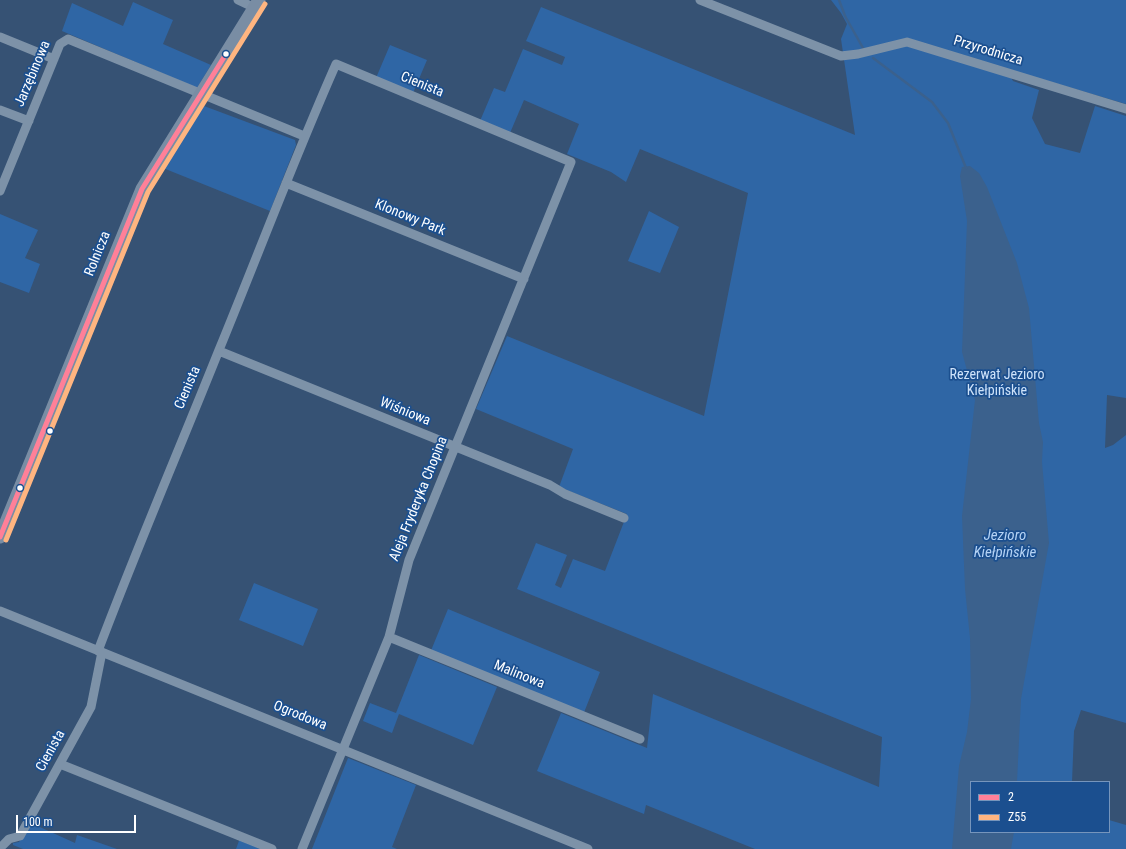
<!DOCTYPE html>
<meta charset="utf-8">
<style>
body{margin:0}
#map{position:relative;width:1126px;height:849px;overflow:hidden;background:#365274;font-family:"Roboto Condensed",sans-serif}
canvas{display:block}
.legend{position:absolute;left:970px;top:781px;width:140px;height:52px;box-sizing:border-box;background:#1b4f8f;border:1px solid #7695bc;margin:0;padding:5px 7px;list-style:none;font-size:12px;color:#fff}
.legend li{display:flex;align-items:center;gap:8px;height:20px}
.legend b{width:20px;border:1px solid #7695bc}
.scale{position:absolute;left:16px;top:815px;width:120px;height:18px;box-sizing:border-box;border:2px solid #fff;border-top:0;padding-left:5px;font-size:12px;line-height:14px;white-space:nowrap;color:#fff;-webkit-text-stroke:3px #1b4f8f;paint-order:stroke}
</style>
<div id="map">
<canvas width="1126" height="849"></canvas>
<ul class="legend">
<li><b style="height:5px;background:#ff8098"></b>2</li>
<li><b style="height:5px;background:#ffb580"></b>Z55</li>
</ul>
<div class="scale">100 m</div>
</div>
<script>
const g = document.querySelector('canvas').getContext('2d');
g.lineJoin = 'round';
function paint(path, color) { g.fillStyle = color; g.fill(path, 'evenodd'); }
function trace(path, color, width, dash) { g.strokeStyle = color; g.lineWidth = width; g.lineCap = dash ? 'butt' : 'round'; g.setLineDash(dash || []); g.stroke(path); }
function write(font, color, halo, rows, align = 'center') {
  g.font = font + ' "Roboto Condensed",sans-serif'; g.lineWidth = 3.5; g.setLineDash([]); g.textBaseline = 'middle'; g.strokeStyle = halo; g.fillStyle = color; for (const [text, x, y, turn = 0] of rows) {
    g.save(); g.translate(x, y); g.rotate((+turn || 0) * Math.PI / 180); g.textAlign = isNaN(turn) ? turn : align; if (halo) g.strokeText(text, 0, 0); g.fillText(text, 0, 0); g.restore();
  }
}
paint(new Path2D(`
 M 831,0 L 1126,0 L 1126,104 L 1007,69 L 1013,81 L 1039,90 L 1032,118 L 1045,144 L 1080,153 L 1095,106 L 1126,116 L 1126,398 L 1107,395 L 1105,448 L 1113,445 L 1126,435 L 1126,723 L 1081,710 L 1074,731 L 1072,782 L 971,782 L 971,832 L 1109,832 L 1109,820 L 1126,825 L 1126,849 L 755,849 L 646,805 L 644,814 L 537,771 L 561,713 L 647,748 L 653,694 L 879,787 L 882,737 L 517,589 L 536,543 L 567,555 L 555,585 L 561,588 L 573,559 L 605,571 L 627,514 L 559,487 L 573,449 L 476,409 L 507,336 L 704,416 L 748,193 L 640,149 L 626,182 L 611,172 L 567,154 L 579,124 L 524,100 L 510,133 L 480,121 L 494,88 L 505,92 L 523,49 L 562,65 L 565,57 L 526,41 L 541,7 L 855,135 L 841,39 L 847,24 L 841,13 Z
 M 133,2 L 173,20 L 163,44 L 211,65 L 197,88 L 62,31 L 72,3 L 123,26 Z
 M 390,45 L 427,60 L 413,93 L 376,78 Z
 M 204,106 L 295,140 L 296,145 L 270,211 L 163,168 Z
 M 649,211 L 679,227 L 660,273 L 628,261 Z
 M 0,214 L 38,230 L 25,258 L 40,264 L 29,293 L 0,282 Z
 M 254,583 L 318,609 L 303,646 L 239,620 Z
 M 448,609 L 600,672 L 583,715 L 430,653 Z
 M 419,655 L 497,687 L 473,745 L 399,714 L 392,733 L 363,721 L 370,703 L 396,713 Z
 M 348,758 L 416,785 L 392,847 L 397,849 L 312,849 Z
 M 31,823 L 75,843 L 77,835 L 117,849 L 23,849 L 13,845 L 13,843 L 19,842 Z
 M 240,838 L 268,849 L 236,849 Z`), '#2f66a5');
paint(new Path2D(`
 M 970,166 L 979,173 L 987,187 L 1017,263 L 1029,308 L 1039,423 L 1043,442 L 1042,462 L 1049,543 L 1021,699 L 1017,782 L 971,782 L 971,832 L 1014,832 L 1011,849 L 952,849 L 959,766 L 967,732 L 971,699 L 970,638 L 965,589 L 962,516 L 975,400 L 962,352 L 967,221 L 960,176 L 962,167 Z`), '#3b618d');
trace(new Path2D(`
 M 839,0 L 845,16 L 863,48
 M 873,58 L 932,102 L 948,123 L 966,168`), '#3b618d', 2.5);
trace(new Path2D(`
 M 238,0 L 255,8
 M 700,0 L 841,56 L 858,54 L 907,42 L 1126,109
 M 0,37 L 54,59
 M 0,110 L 29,121
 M 286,183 L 524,279
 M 0,191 L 60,44 L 68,39 L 304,136
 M 219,351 L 550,485 L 565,494 L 624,518
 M 0,611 L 588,849
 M 389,637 L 640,739
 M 98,651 C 136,550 179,450 219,350 C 258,255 294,159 336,64 L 571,162 L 409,560 L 389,637 L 302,849
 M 60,764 L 272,849
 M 0,848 L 9,839 L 20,836 L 91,707 L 102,652`), '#7d92a8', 9);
trace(new Path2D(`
 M 0,537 L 142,189 L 259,0`), '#798da4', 13);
trace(new Path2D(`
 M 0,537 L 142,189 L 226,54`), '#ff8098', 5);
trace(new Path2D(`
 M 6,540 L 148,192 L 265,4`), '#ffb580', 5);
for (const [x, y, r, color] of [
 [226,54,3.5,"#fff"],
 [50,431,3.5,"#fff"],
 [20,488,3.5,"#fff"]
]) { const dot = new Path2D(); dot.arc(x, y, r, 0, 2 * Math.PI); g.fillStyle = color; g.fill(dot); trace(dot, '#1b4f8f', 1.5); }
write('14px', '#fff', '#1b4f8f', [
 ["Przyrodnicza",988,51,17],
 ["Jarzębinowa",33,74,-67],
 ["Cienista",422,85,22],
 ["Klonowy Park",410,218,22],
 ["Rolnicza",98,254,-68],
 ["Cienista",188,388,-67],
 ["Wiśniowa",405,412,22],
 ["Aleja Fryderyka Chopina",419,499,-68],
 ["Malinowa",519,675,22],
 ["Ogrodowa",300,716,22],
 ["Cienista",51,751,-61]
]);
write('14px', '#cfe3fa', '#1b4f8f', [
 ["Rezerwat Jezioro",997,375],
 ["Kiełpińskie",997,391]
]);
write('italic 15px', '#b5d3f5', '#1b4f8f', [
 ["Jezioro",1005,536],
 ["Kiełpińskie",1005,553]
]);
</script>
